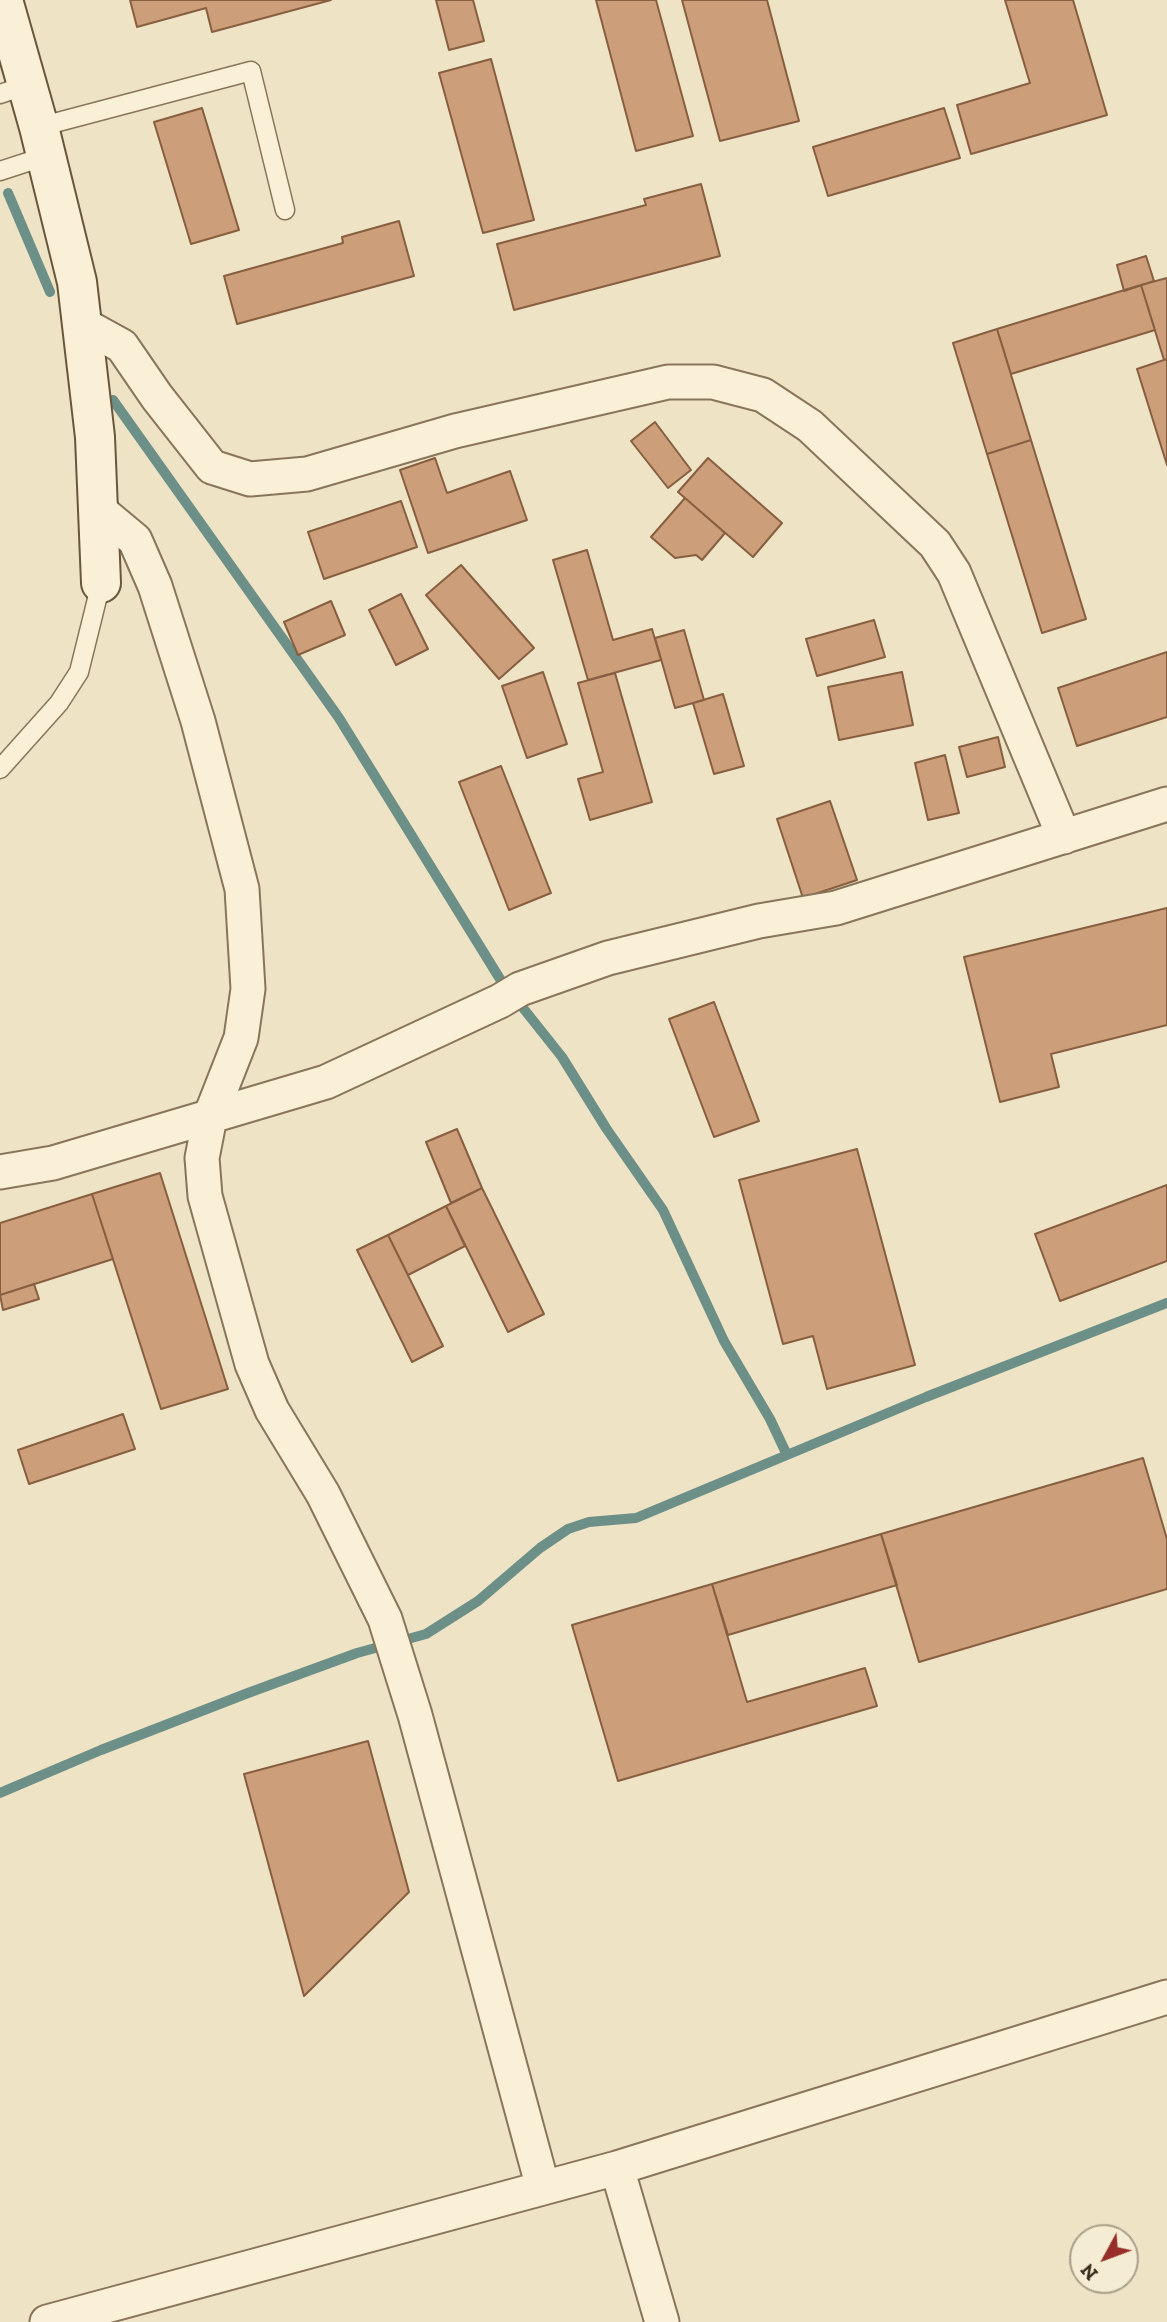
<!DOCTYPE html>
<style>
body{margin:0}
#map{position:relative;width:1167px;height:2322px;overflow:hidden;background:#eee3c4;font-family:"Zilla Slab",serif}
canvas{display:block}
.north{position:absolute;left:1069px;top:2224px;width:70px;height:70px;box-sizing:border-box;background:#f5edd3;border:2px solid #a9a08b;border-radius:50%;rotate:229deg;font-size:19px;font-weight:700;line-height:28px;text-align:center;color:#382c1e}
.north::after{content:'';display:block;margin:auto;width:24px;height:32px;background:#972e2a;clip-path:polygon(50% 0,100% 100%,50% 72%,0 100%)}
</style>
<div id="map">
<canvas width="1167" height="2322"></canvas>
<div class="north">N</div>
</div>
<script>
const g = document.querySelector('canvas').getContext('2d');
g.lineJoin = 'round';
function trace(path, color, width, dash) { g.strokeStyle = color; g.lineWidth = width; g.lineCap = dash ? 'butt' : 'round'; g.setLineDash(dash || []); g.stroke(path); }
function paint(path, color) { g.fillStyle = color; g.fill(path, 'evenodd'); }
trace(new Path2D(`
 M 8,193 L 50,292
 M 113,400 L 339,718 L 500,979 L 562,1057 L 606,1128 L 663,1210 L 724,1341 L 770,1419 L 787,1455
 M 0,1793 L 101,1750 L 248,1693 L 357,1653 L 426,1634 L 478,1601 L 540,1548 L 568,1529 L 589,1522 L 636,1518 L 926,1397 L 1167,1303`), '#6c8f88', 10);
const building = new Path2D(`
 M 130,0 L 331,0 L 212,32 L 206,8 L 137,27 Z
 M 436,0 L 473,0 L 484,41 L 449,50 Z
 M 596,0 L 656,0 L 693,136 L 636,151 Z
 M 682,0 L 767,0 L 799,121 L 720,141 Z
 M 1005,0 L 1073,0 L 1107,115 L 971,154 L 957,105 L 1030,83 Z
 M 491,59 L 534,220 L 483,233 L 439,73 Z
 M 202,108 L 239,230 L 191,244 L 154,122 Z
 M 944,108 L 960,158 L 828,196 L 813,147 Z
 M 701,184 L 720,256 L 514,310 L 497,244 L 646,205 L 644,199 Z
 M 399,221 L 414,276 L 237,324 L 224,276 L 343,243 L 342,237 Z
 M 1146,256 L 1154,281 L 1124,291 L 1117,265 Z
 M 1167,278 L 1167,359 L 1164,360 L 1141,285 Z
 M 1141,285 L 1155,330 L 1011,374 L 997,329 Z
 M 997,329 L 1031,440 L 987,454 L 953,343 Z
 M 1167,359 L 1167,465 L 1137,369 Z
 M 655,422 L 691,470 L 668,488 L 631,441 Z
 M 1031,440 L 1086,619 L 1042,633 L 987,454 Z
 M 435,458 L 447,493 L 510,471 L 527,520 L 428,553 L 400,470 Z
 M 708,458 L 782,523 L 753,557 L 678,492 Z
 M 685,498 L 725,533 L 702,560 L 696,555 L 675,558 L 651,537 Z
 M 401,501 L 417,547 L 324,579 L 308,532 Z
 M 587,550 L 613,640 L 652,629 L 661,660 L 588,680 L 553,560 Z
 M 461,565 L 534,648 L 499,679 L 426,595 Z
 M 401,594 L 428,649 L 396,665 L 369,610 Z
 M 331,601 L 345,635 L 298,655 L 284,622 Z
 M 874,620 L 885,657 L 817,676 L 806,639 Z
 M 684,630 L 704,700 L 675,708 L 655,638 Z
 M 1167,652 L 1167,717 L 1077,746 L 1058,688 Z
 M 543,672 L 567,744 L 527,758 L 502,686 Z
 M 902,672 L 913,725 L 839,740 L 828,687 Z
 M 615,673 L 652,802 L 590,820 L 578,779 L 603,772 L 578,683 Z
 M 723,694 L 744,766 L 714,774 L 693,703 Z
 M 998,737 L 1005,767 L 967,777 L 959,747 Z
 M 945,755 L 959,813 L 928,820 L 915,763 Z
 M 501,766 L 551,893 L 509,910 L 459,782 Z
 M 830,801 L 857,880 L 803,898 L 777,819 Z
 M 1167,908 L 1167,1025 L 1051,1054 L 1059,1087 L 1000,1102 L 964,957 Z
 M 714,1002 L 759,1121 L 714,1137 L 669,1019 Z
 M 457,1129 L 482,1188 L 451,1203 L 426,1142 Z
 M 857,1149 L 915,1365 L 827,1389 L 813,1336 L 783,1344 L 739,1180 Z
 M 160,1173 L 228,1389 L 161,1409 L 92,1194 Z
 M 1167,1185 L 1167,1261 L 1060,1301 L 1035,1234 Z
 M 482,1188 L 544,1314 L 508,1332 L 446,1206 Z
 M 92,1194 L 113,1259 L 0,1295 L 0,1223 Z
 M 446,1206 L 465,1246 L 408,1275 L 388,1235 Z
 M 388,1235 L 443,1346 L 412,1362 L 357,1250 Z
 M 34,1284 L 39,1299 L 3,1310 L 0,1295 Z
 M 123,1414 L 135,1449 L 29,1484 L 18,1450 Z
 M 1143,1458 L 1167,1539 L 1167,1589 L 919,1662 L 881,1534 Z
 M 881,1534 L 897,1585 L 728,1635 L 712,1584 Z
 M 712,1584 L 747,1702 L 865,1668 L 877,1706 L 618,1781 L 572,1625 Z
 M 368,1741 L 409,1892 L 304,1996 L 244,1774 Z`);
paint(building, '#cc9f7a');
trace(building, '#875f40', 2);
const lane = new Path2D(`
 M 0,94 L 27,85
 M 39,127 L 251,71 L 285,210
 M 0,171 L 46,156
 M 0,769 L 59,703 L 79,672 L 101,583`);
const street = new Path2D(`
 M 82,324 L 122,346 L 157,397 L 212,467 L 250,479 L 307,474 L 455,431 L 668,382 L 713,382 L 763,395 L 810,426 L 935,544 L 954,573 L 1064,837
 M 99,510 L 135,540 L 155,586 L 198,721 L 242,889 L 248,989 L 241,1038 L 210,1117 L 202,1158 L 205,1196 L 252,1364 L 272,1410 L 323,1494 L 385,1619 L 415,1715 L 543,2188
 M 0,1172 L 53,1163 L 326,1082 L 500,1001 L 520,989 L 608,958 L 759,921 L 836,908 L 1167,804
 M 617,2168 L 662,2322
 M 47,2322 L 617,2168 L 1167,1997`);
const secondary = new Path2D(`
 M 3,0 L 39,127 L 77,282 L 95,437 L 101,583`);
trace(lane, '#88755a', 21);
trace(street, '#88755a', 37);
trace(secondary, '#6a563d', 42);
trace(lane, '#f9f0d7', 18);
trace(street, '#f9f0d7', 33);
trace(secondary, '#f9f0d7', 38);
</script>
